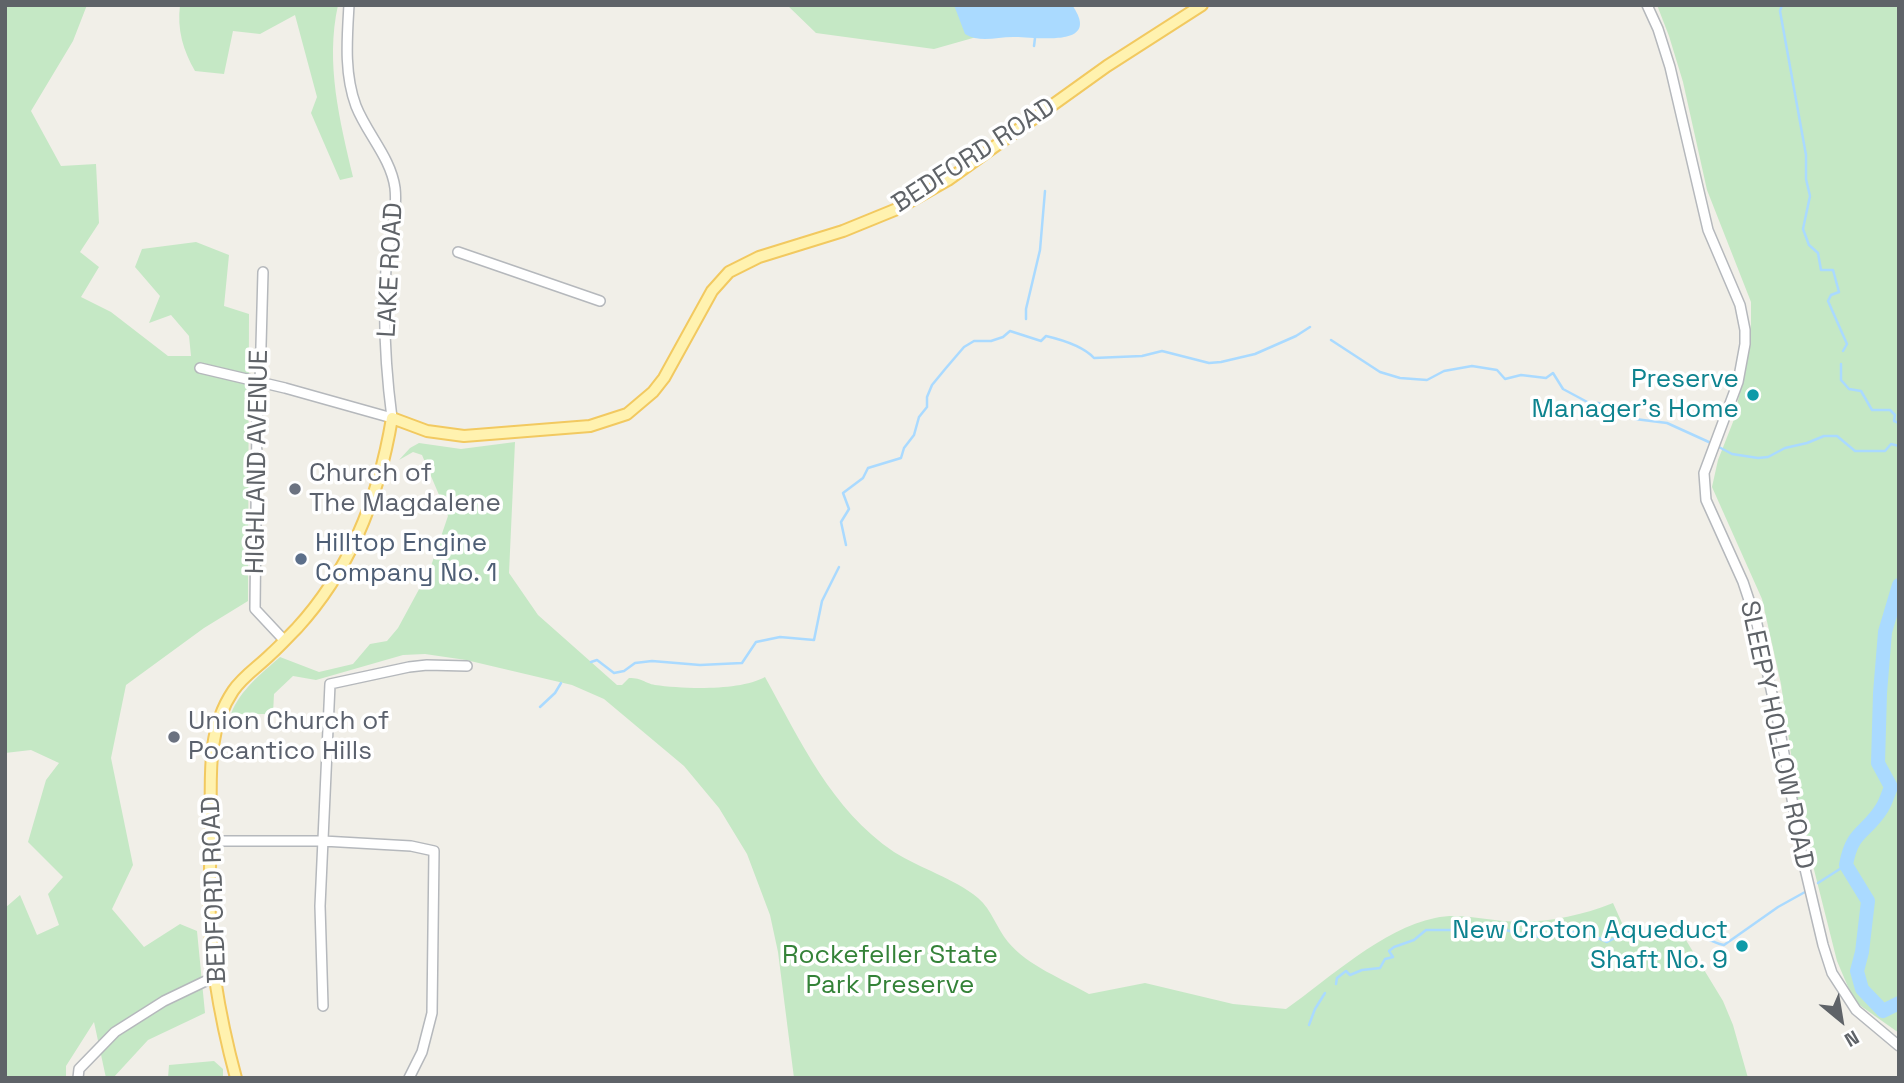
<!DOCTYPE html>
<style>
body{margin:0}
#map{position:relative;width:1904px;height:1083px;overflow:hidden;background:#f1efe8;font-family:"Space Grotesk",sans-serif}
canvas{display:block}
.frame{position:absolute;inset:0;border:7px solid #5f6368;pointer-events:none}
.north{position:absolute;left:1806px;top:985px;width:70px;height:70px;-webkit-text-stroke:5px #fff;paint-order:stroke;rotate:150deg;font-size:19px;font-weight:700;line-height:28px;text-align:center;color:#5f6368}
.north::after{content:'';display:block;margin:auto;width:24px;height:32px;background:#5f6368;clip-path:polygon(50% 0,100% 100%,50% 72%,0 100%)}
</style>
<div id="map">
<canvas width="1904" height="1083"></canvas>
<div class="frame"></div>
<div class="north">N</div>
</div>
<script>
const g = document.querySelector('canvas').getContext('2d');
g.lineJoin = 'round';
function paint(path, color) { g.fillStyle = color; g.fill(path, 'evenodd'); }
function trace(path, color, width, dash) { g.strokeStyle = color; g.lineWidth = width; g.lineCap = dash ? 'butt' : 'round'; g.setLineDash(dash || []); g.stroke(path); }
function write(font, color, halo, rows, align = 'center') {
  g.font = font + ' "Space Grotesk",sans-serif'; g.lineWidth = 7; g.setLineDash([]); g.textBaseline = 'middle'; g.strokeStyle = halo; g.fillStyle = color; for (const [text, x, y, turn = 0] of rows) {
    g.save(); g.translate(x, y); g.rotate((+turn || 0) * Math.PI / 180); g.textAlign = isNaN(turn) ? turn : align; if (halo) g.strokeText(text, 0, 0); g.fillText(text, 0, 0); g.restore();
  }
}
paint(new Path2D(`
 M 5,5 L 87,5 L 73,41 L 31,111 L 61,166 L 96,164 L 99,223 L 80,252 L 99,267 L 81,297 L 111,312 L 168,356 L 191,356 L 189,336 L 171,315 L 149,323 L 160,296 L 135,267 L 142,249 L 196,242 L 229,255 L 224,306 L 249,314 L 248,601 L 204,628 L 126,685 L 111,758 L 133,865 L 112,909 L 144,947 L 180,924 L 197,931 L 205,1013 L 148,1040 L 113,1078 L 106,1078 L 94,1022 L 66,1066 L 66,1078 L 5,1078 L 5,908 L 20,895 L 37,935 L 59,925 L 48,894 L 63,877 L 28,842 L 46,780 L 59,763 L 31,750 L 5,753 Z
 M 180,5 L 338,5 C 325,64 340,121 353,177 L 340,180 L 311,113 L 317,97 L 295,15 L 260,34 L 233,31 L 224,74 L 195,71 C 183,50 177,30 180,5 Z
 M 787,5 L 1054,5 L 1026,23 L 934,49 L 816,33 Z
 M 1657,5 L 1899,5 L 1899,1033 L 1858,1004 L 1851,994 L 1837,961 L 1799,810 L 1781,684 L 1762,599 L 1712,487 L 1718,460 L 1733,422 L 1746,366 L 1751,324 L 1751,302 L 1707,190 L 1683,82 L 1669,36 Z
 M 515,442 L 509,573 L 538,615 L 617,685 L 622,685 L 629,678 C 643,678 644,683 655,685 C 684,689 740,691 765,677 C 801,742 831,809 894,852 C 921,869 954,878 978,898 C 992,910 997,929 1008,942 C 1028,966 1063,979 1089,994 L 1145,983 L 1233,1004 L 1286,1009 C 1330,978 1382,929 1435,918 C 1458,913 1480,919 1503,921 C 1541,924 1578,917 1613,903 L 1626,932 C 1639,924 1663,924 1678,927 L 1723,1001 L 1733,1025 L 1748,1078 L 794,1078 L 778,952 L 770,915 L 747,854 L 719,808 L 684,766 L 604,699 L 572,685 L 466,660 L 425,654 L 403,655 L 316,680 L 293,676 L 274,694 L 273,714 L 231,714 C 240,690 262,673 280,657 L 319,672 L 353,664 L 370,644 L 387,641 L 398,628 L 430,569 L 448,516 L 422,455 L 413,452 L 399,460 L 410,448 L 419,443 L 461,449 Z
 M 214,1061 L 223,1069 L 223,1078 L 168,1078 L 169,1065 Z`), '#c5e8c5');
paint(new Path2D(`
 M 954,5 L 1072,5 C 1104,50 1032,36 1013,37 C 996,37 980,43 965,34 Z`), '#aadaff');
trace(new Path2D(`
 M 1782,5 L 1780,11 L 1806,155 L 1806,179 L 1810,196 L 1803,229 L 1809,245 L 1818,253 L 1821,270 L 1833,270 L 1839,292 L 1831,295 L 1828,301 L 1847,344 L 1843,351
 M 1034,46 L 1035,38
 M 1026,319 L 1026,309 L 1040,250 L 1045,191
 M 1331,340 L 1380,372 L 1400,378 L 1427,380 L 1444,371 L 1472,366 L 1497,370 L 1505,379 L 1521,375 L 1546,378 L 1553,373 L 1563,389 L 1591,404 L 1598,403 L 1635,419 L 1667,423 L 1711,443
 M 1841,364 L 1841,380 L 1849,389 L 1861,391 L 1872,410 L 1890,410 L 1895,415 L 1894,421 L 1899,423
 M 1717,446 L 1732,454 L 1758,458 L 1768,457 L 1785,448 L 1807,443 L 1824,436 L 1837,436 L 1855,451 L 1885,451 L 1891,444 L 1899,446
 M 846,545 L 841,522 L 849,509 L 843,493 L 863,478 L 868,468 L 901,458 L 904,448 L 914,435 L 919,417 L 927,407 L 927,397 L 932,385 L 946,368 L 964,347 L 974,341 L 991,341 L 1003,337 L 1010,331 L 1041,341 L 1046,336 C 1063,340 1083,346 1094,358 L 1142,356 L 1162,351 L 1209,363 L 1221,362 L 1255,354 L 1296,336 L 1310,327
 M 591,662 L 597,660 L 614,673 L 624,671 L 635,663 L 652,661 L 700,665 L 742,663 L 756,642 L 780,637 L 814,640 L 822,601 L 839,567
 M 540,707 L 555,693 L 561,683
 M 1818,883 L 1846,865
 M 1336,984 L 1337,978 L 1346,971 L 1350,975 L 1362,970 L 1380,968 L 1385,959 L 1393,957 L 1389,951 L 1394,947 L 1414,940 L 1426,930 L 1477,930 L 1489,926 L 1534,937 L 1583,931 L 1607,942 C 1641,923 1668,924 1704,938 C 1711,940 1717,944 1724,945 L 1778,907 L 1805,892
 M 1309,1025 L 1315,1009 L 1325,993`), '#aadaff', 2.5);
trace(new Path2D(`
 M 1899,585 L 1885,632 L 1880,693 L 1878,763 L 1891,787 C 1888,794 1886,802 1882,808 C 1866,834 1852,830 1846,865 L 1868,901 L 1862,952 L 1857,971 L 1862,989 L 1883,1011 L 1899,1003`), '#aadaff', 14);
const minor = new Path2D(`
 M 1647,5 L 1658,29 L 1670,67 L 1708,230 L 1740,305 L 1745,330 L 1745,344 L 1738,382 L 1704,473 L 1706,500 L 1743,582 L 1757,624 L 1780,731 L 1802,856 L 1823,945 L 1832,973 L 1856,1010 L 1899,1046
 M 458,252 L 600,301
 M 263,272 L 260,382 L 257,419 L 255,609 L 284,640
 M 200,368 L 285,388 L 392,418 C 386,372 383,315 386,268 C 388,242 398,214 395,188 C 391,158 367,134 356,106 C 344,74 347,39 349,5
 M 211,841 L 323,841 L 411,846 L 434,851 L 432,1013 L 422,1052 L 409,1078
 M 323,1006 L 320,906 L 330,684 L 409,667 L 427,665 L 467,666
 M 78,1078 L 79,1069 L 115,1032 L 164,1001 L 214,977`);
const major = new Path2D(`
 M 236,1078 C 227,1045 220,1012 215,979 C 207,929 210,876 211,825 C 211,779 206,731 233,691 C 243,676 258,667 271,654 C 280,646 288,637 297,628 C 351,569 379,497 392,418 L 427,431 L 464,436 L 590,426 L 627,414 L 653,392 L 664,378 L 712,291 L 729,272 L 759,257 L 843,231 L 897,209 L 948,180 L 1107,66 L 1202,5`);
trace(minor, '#b5b8bc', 12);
trace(major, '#f2c960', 14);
trace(minor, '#fff', 9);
trace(major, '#fff2af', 10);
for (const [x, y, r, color] of [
 [1753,395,7,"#0f9aa8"],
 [295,489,7,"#6b7280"],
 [301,559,7,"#5c6f8a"],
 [174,737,7,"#6b7280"],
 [1742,946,7,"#0f9aa8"]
]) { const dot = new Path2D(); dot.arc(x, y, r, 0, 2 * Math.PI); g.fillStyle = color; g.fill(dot); trace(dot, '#fff', 2.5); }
write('26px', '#5f6368', '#fff', [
 ["BEDFORD ROAD",974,156,-33],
 ["LAKE ROAD",391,270,-87],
 ["HIGHLAND AVENUE",258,462,-89],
 ["SLEEPY HOLLOW ROAD",1776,735,78],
 ["BEDFORD ROAD",215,890,-92]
]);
write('26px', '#0d838f', '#fff', [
 ["Preserve",1739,380],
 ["Manager's Home",1739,410],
 ["New Croton Aqueduct",1728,931],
 ["Shaft No. 9",1728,961]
], 'right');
write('26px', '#5b616d', '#fff', [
 ["Church of",309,474],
 ["The Magdalene",309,504],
 ["Union Church of",188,722],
 ["Pocantico Hills",188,752]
], 'left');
write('26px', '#4e5e75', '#fff', [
 ["Hilltop Engine",315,544],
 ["Company No. 1",315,574]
], 'left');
write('26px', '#348238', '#fff', [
 ["Rockefeller State",890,956],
 ["Park Preserve",890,986]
]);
</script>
